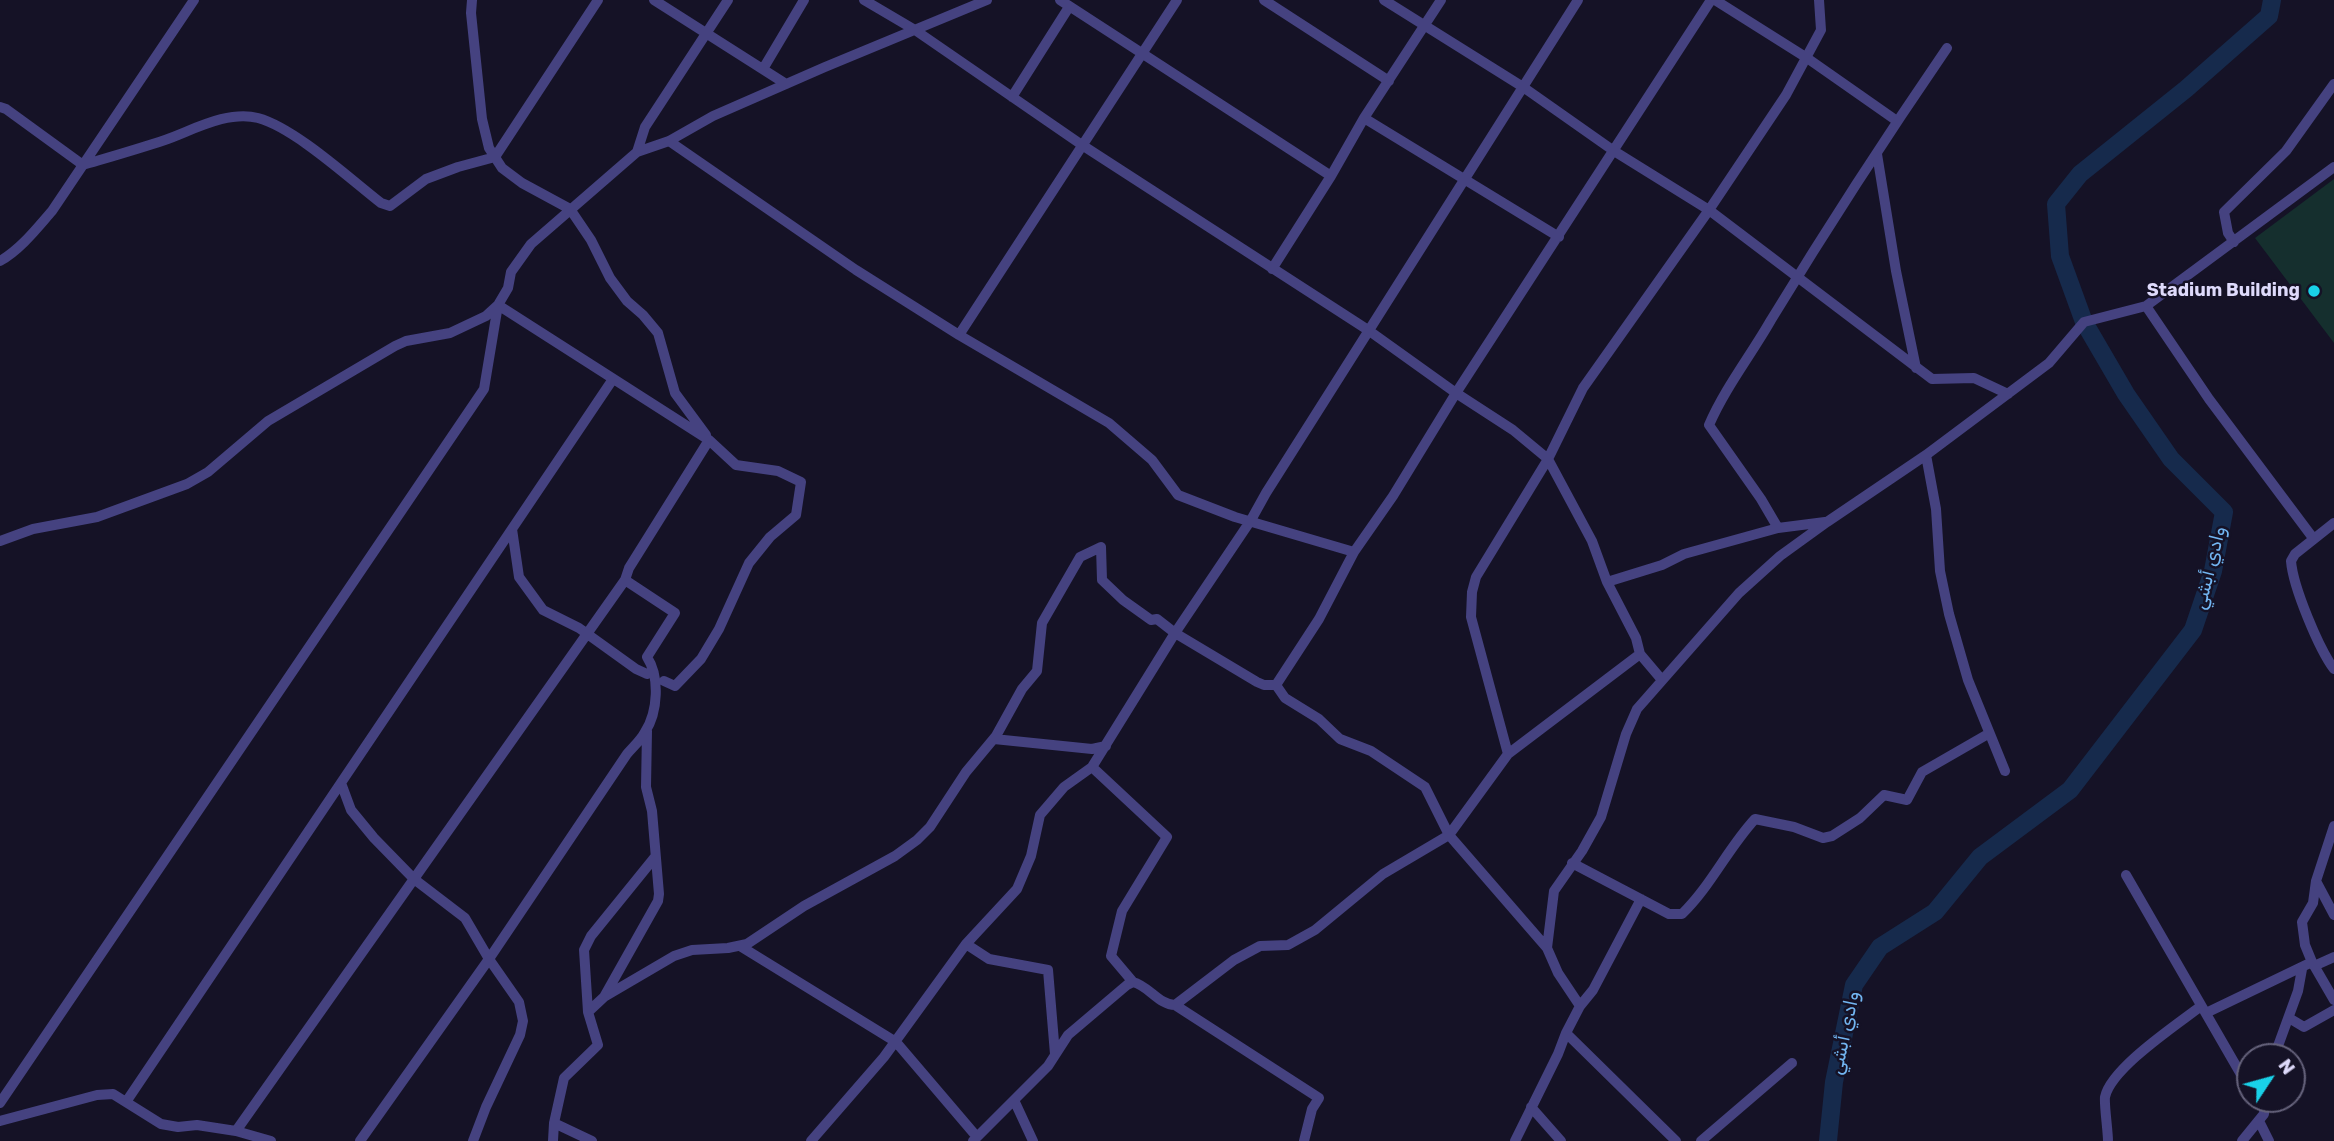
<!DOCTYPE html>
<meta charset="utf-8">
<style>
body{margin:0}
#map{position:relative;width:2334px;height:1141px;overflow:hidden;background:#151226;font-family:Rubik,sans-serif}
canvas{display:block}
.north{position:absolute;left:2236px;top:1043px;width:70px;height:70px;box-sizing:border-box;background:#151226;border:2px solid #65627b;border-radius:50%;rotate:54deg;font-size:19px;font-weight:700;line-height:28px;text-align:center;color:#dedafb}
.north::after{content:'';display:block;margin:auto;width:24px;height:32px;background:#19d1e8;clip-path:polygon(50% 0,100% 100%,50% 72%,0 100%)}
</style>
<div id="map">
<canvas width="2334" height="1141"></canvas>
<div class="north">N</div>
</div>
<script>
const g = document.querySelector('canvas').getContext('2d');
g.lineJoin = 'round';
function paint(path, color) { g.fillStyle = color; g.fill(path, 'evenodd'); }
function trace(path, color, width, dash) { g.strokeStyle = color; g.lineWidth = width; g.lineCap = dash ? 'butt' : 'round'; g.setLineDash(dash || []); g.stroke(path); }
function write(font, color, halo, rows, align = 'center') {
  g.font = font + ' Rubik,"Noto Sans Arabic",sans-serif'; g.lineWidth = 5; g.setLineDash([]); g.textBaseline = 'middle'; g.strokeStyle = halo; g.fillStyle = color; for (const [text, x, y, turn = 0] of rows) {
    g.save(); g.translate(x, y); g.rotate((+turn || 0) * Math.PI / 180); g.textAlign = isNaN(turn) ? turn : align; if (halo) g.strokeText(text, 0, 0); g.fillText(text, 0, 0); g.restore();
  }
}
paint(new Path2D(`
 M 2334,179 L 2334,343 L 2255,238 Z`), '#152f2e');
trace(new Path2D(`
 M 1828,1141 L 1834,1082 L 1854,985 L 1880,947 L 1935,912 L 1980,857 L 2070,790 L 2193,630 L 2213,571 L 2224,512 L 2171,459 L 2126,394 L 2084,322 L 2060,256 L 2056,204 L 2080,174 L 2186,89 L 2269,16 L 2272,0`), '#162a4c', 18);
trace(new Path2D(`
 M 472,0 L 471,13 L 482,119 L 489,148 L 502,168 L 522,183 L 570,209 L 591,240 L 610,278 L 627,301 L 643,315 L 658,333 L 675,393 L 706,435
 M 654,0 L 786,84
 M 864,0 L 915,30 L 1082,145 L 1368,330 L 1456,393 L 1513,430 L 1548,459 L 1592,541 L 1607,582 L 1636,638 L 1640,654 L 1662,680
 M 1060,0 L 1331,176
 M 1264,0 L 1389,81
 M 1384,0 L 1523,87 L 1614,151 L 1709,210 L 1932,379 L 1974,378 L 2008,394
 M 1715,0 L 1807,58 L 1897,121
 M 763,69 L 804,0
 M 1012,97 L 1069,7
 M 0,107 L 6,109 L 83,165
 M 1364,118 L 1559,237
 M 669,141 L 856,270 L 959,335 L 1109,423 L 1152,460 L 1178,495 L 1235,517 L 1354,552
 M 637,152 L 645,127 L 728,0
 M 1877,154 L 1896,271 L 1916,368
 M 83,165 C 110,157 138,149 165,140 C 193,130 228,110 258,118 C 295,128 350,179 381,203 L 390,206 L 426,179 L 458,167 L 495,157 L 598,0
 M 2234,242 L 2228,233 L 2224,212 L 2286,151 L 2334,84
 M 0,261 C 21,249 37,228 52,211 L 194,0
 M 1272,269 L 1331,176 L 1364,118 L 1441,0
 M 2146,306 L 2209,399 L 2313,538
 M 959,335 L 1177,0
 M 1926,455 L 1936,509 L 1940,571 L 1949,614 L 1968,680 L 2005,771
 M 2334,523 L 2295,554 L 2291,561 C 2293,587 2319,649 2334,669
 M 1778,528 L 1761,499 L 1709,425 C 1725,388 1751,355 1771,320 C 1827,228 1886,137 1947,48
 M 512,529 L 519,577 L 543,610 L 579,628 L 636,669 L 647,674
 M 0,541 L 33,529 L 97,517 L 187,484 L 208,472 L 268,421 L 395,346 L 406,341 L 450,333 L 486,316 L 498,305 L 508,288 L 511,272 L 531,244 L 637,152 L 669,141 L 713,116 L 825,67 L 987,0
 M 1607,582 L 1662,565 L 1684,554 L 1778,528 L 1825,522
 M 1276,685 L 1285,698 L 1319,719 L 1340,739 L 1371,751 L 1425,787 L 1449,835 L 1547,948
 M 994,739 L 1092,749 L 1106,746
 M 1508,754 L 1471,617 L 1472,592 L 1476,577 L 1548,459 L 1583,388 L 1709,210 L 1786,95 L 1821,30 L 1819,0
 M 1092,767 L 1167,837 L 1122,911 L 1111,956 L 1133,982
 M 341,783 L 351,810 L 374,838 L 414,879 L 465,918 L 489,959 L 519,1002 L 523,1021 L 520,1035 L 486,1107 L 473,1141
 M 2334,826 L 2316,881 L 2313,903 L 2302,922 L 2305,945 L 2312,962 L 2334,1000
 M 1572,863 L 1669,914 L 1682,914 C 1711,886 1728,848 1755,819 L 1794,827 L 1823,838 L 1832,836 L 1860,818 L 1884,795 L 1907,800 L 1922,772 L 1988,734
 M 2126,875 L 2250,1090
 M 2316,881 L 2334,915
 M 966,944 L 989,959 L 1048,970 L 1055,1054
 M 740,946 L 896,1042 L 977,1137
 M 2314,966 L 2334,957
 M 604,997 L 674,956 L 692,950 L 728,948 L 747,944 L 804,906 L 895,856 L 917,840 L 930,827 L 966,772 L 996,736 L 1022,689 L 1037,671 L 1042,623 L 1080,557 L 1101,547 L 1102,580 L 1123,600 L 1151,620 L 1157,619 L 1175,633 L 1257,682 L 1264,685 L 1276,685 L 1319,619 L 1354,552 L 1393,496 L 1456,393 L 1711,0
 M 1175,1005 L 1319,1098 L 1312,1109 L 1304,1141
 M 1580,1006 L 1558,973 L 1547,948 L 1554,891 L 1582,851 L 1601,817 L 1626,734 L 1637,709 L 1739,593 L 1780,556 L 1827,522 L 1926,455 L 2049,363 L 2084,322 L 2146,306 L 2334,167
 M 588,1012 L 604,997 L 658,901 L 659,894 L 652,811 L 646,787 L 647,731
 M 2206,1013 L 2312,962
 M 2289,1018 L 2304,1027 L 2334,1010
 M 1566,1033 L 1676,1141
 M 2274,1057 L 2298,991 L 2302,969
 M 1014,1100 L 1033,1141
 M 126,1102 L 613,379
 M 0,1103 L 484,389 L 498,305 L 709,440 L 736,465 L 778,471 L 801,482 L 796,515 L 770,537 L 749,563 L 719,629 L 701,659 L 675,686 L 664,681
 M 1531,1107 L 1561,1141
 M 0,1121 L 97,1095 L 113,1094 L 161,1124 L 178,1127 L 197,1125 L 236,1131 L 271,1141
 M 2259,1121 L 2269,1141
 M 554,1123 L 592,1141
 M 236,1131 L 625,580 L 629,568 L 709,440
 M 360,1141 L 489,959 L 627,754 C 633,747 641,740 645,732 C 658,712 660,677 647,657 L 675,613 L 625,580
 M 553,1141 L 554,1123 L 564,1078 L 598,1045 L 588,1012 L 584,950 L 591,936 L 655,857
 M 811,1141 L 884,1057 L 966,944 L 1017,889 L 1031,856 L 1040,815 L 1064,787 L 1092,767 L 1175,633 L 1251,520 L 1266,493 L 1578,0
 M 973,1141 L 1048,1066 L 1068,1035 L 1127,985 L 1133,982 C 1149,986 1159,1005 1175,1005 L 1234,960 L 1260,946 L 1288,945 L 1315,930 L 1383,874 L 1449,835 L 1508,754 L 1640,654
 M 1515,1141 L 1558,1054 L 1566,1033 L 1580,1006 L 1593,990 L 1641,899
 M 1701,1141 L 1792,1063
 M 2108,1141 C 2108,1131 2104,1104 2105,1097 C 2111,1068 2178,1024 2201,1006
 M 2242,1141 L 2264,1114 L 2265,1099`), '#454280', 10);
for (const [x, y, r, color] of [
 [2314,291,7,"#19d1e8"]
]) { const dot = new Path2D(); dot.arc(x, y, r, 0, 2 * Math.PI); g.fillStyle = color; g.fill(dot); trace(dot, '#151226', 2.5); }
write('bold 18px', '#dedafb', '#151226', [
 ["Stadium Building",2300,291]
], 'right');
write('italic 19px', '#72b5f1', '#151226', [
 ["وادي أبشي",2210,568,-76],
 ["وادي أبشي",1845,1033,-78]
]);
</script>
